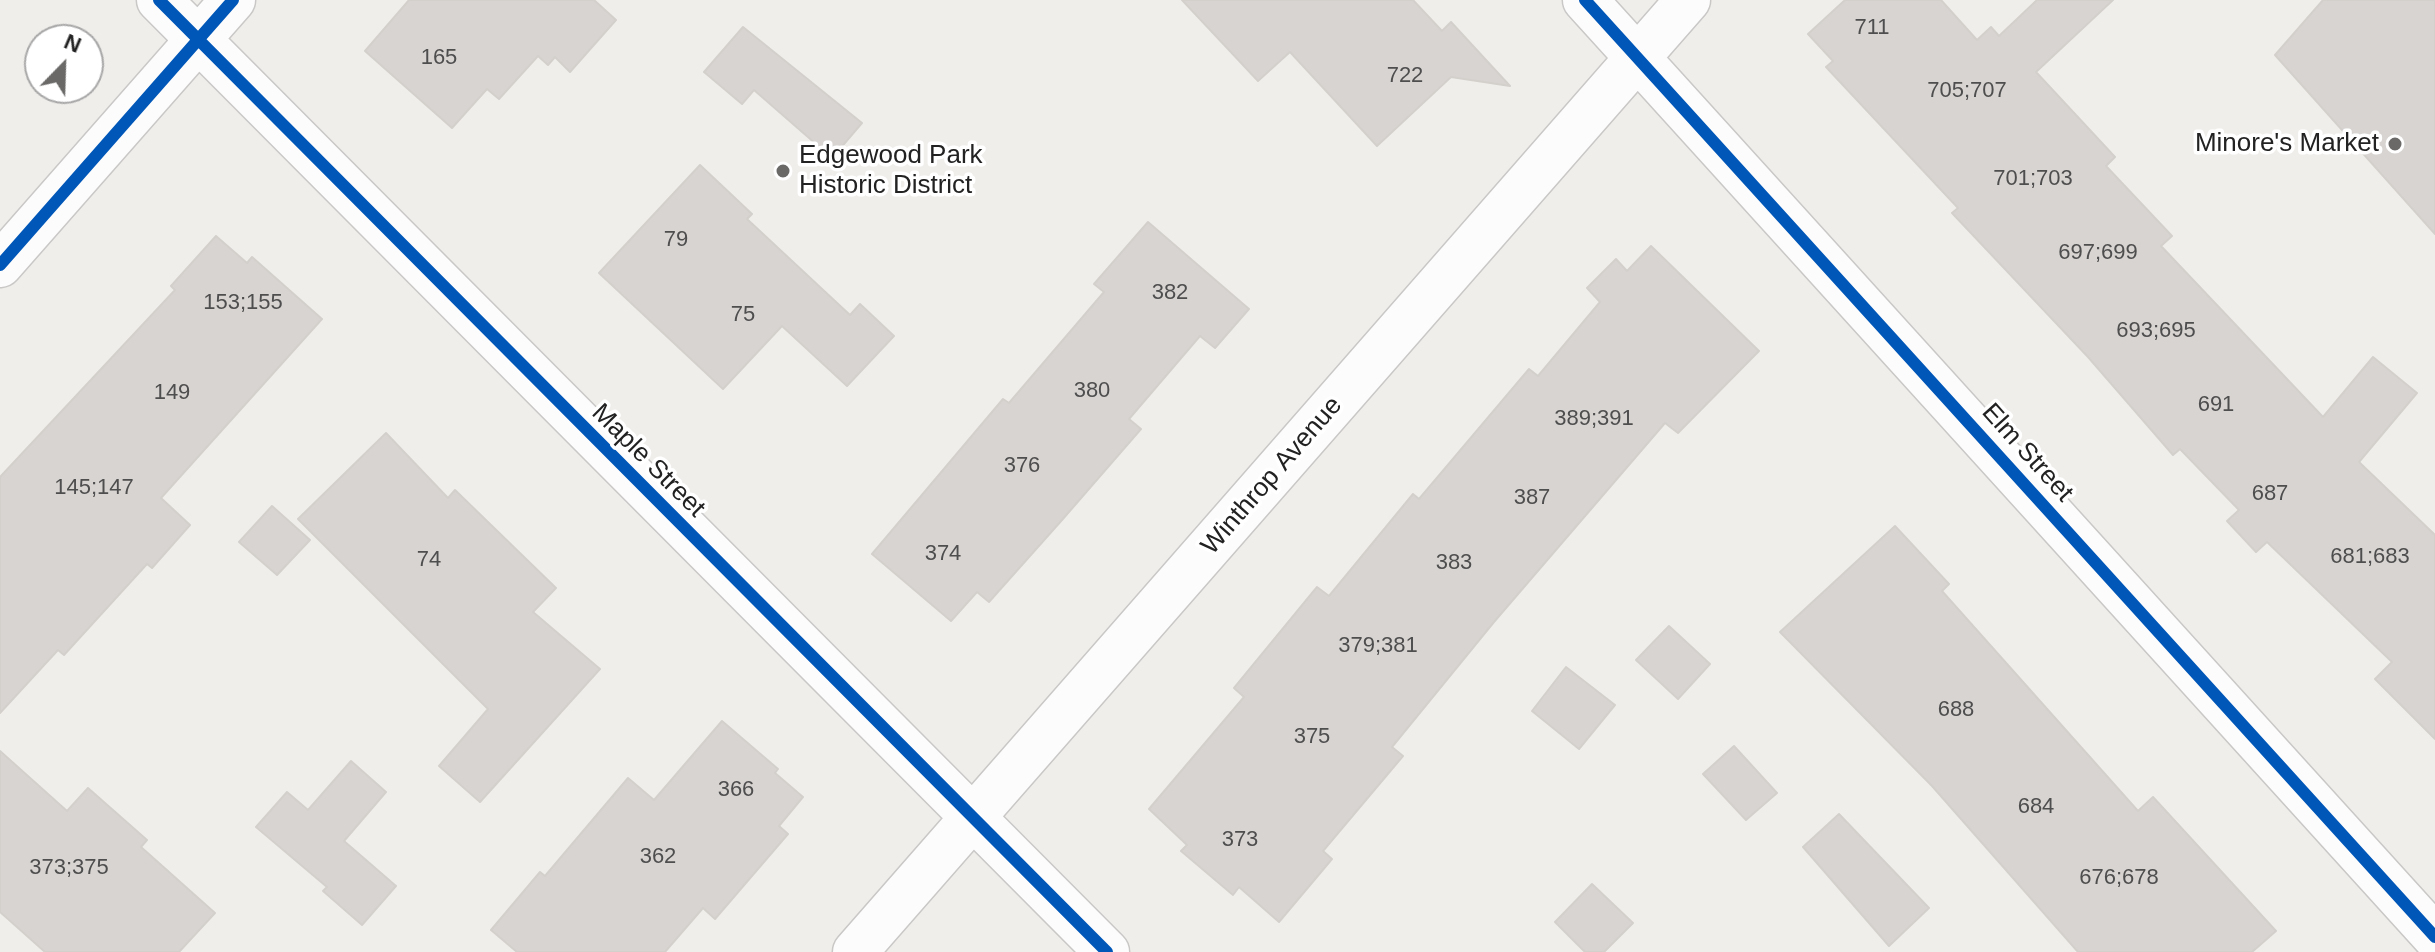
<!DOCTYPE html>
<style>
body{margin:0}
#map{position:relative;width:2435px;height:952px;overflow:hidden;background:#f0eeeb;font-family:Arial,sans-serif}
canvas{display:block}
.north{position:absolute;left:24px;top:24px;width:80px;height:80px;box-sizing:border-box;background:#fff;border:2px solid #a7a7a7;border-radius:50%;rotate:23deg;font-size:22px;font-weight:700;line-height:32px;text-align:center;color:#222}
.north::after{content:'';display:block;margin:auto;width:28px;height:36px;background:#6a6968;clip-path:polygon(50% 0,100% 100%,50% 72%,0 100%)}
</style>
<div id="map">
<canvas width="2435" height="952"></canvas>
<div class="north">N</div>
</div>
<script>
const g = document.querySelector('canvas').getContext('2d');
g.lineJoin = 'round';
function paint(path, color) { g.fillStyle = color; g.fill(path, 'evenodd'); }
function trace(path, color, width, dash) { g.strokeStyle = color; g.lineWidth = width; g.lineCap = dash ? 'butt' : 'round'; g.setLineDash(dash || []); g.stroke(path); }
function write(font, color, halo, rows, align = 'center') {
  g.font = font + ' Arial,sans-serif'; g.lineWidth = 7; g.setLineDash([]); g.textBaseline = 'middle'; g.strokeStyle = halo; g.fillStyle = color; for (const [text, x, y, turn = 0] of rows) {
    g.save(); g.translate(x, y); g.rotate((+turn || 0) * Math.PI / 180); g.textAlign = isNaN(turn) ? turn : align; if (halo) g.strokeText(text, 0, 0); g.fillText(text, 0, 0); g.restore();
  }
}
const building = new Path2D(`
 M 409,0 L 594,0 L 616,20 L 570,72 L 555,57 L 548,65 L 538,56 L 499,99 L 487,89 L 452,128 L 365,51 Z
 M 1182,0 L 1413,0 L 1442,31 L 1451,22 L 1510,86 L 1451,77 L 1377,146 L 1290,52 L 1258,81 Z
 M 1845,0 L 1941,0 L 1977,40 L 1991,27 L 1999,36 L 2037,0 L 2113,0 L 2036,72 L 2115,157 L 2106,166 L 2172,236 L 2161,246 L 2323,417 L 2373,357 L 2417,393 L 2359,462 L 2435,535 L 2435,739 L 2375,679 L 2392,662 L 2267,542 L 2256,552 L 2227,521 L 2239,510 L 2180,449 L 2173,455 L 2088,357 L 1952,213 L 1958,208 L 1826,67 L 1833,61 L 1808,34 Z
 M 2323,0 L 2435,0 L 2435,234 L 2275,55 Z
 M 743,27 L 862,123 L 832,158 L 754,90 L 742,104 L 704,72 Z
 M 700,165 L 752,214 L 747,219 L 850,315 L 860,304 L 894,336 L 847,386 L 782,326 L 723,389 L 599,273 Z
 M 1148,222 L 1249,309 L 1215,348 L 1200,336 L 1129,419 L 1141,429 L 1062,520 L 989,602 L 977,592 L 951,621 L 872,554 L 1003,399 L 1009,403 L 1104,292 L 1094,284 Z
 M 216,236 L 247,263 L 252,257 L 322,319 L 161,498 L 190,525 L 152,568 L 147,564 L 64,655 L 58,650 L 0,713 L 0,477 L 175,290 L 171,286 Z
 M 1651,246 L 1759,351 L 1678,433 L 1665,423 L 1494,622 L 1392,747 L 1403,756 L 1323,851 L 1332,859 L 1279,922 L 1239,887 L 1233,895 L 1181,851 L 1187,845 L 1149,809 L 1244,697 L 1234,688 L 1317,587 L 1329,596 L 1413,494 L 1419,499 L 1529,369 L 1538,376 L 1600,302 L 1587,288 L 1616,259 L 1627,271 Z
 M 386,433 L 448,498 L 455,490 L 556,588 L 533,612 L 600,669 L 480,802 L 439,766 L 488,709 L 298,519 Z
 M 272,506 L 310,540 L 277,575 L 239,542 Z
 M 1895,526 L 1949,584 L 1942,591 L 2138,811 L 2153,797 L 2276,931 L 2252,952 L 2078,952 L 1932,786 L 1780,632 Z
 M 1669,626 L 1710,664 L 1678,699 L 1636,660 Z
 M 1566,667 L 1615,705 L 1579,749 L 1532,711 Z
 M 722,721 L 778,769 L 775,773 L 803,797 L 779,826 L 788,834 L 715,919 L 703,908 L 665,952 L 517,952 L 491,930 L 540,872 L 545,876 L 628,778 L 654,800 Z
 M 1734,746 L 1777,793 L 1746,820 L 1703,774 Z
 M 0,751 L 67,811 L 88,788 L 147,840 L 141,847 L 215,913 L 179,952 L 45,952 L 0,912 Z
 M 351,761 L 386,792 L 344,841 L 396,886 L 362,925 L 323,891 L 327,887 L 256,827 L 287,792 L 308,810 Z
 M 1839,814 L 1929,908 L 1889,946 L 1803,847 Z
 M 1592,884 L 1633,923 L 1604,952 L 1585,952 L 1555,922 Z`);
paint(building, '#d7d4d2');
trace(building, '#d3d0cc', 2);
const street = new Path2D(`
 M 159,0 L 1107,952
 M 1585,0 L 2435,937
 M 0,265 L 233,0
 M 855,952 L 1688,0`);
trace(street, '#c9c8c7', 47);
trace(street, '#fdfcfc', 44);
trace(new Path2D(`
 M 159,0 L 1107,952
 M 1585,0 L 2435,937
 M 0,265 L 233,0`), '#0057b8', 12);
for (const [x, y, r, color] of [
 [2395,144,8,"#6a6968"],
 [783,171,8,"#6a6968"]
]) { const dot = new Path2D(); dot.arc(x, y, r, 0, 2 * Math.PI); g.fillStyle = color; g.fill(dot); trace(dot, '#fff', 3); }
write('22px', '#4f4e4e', null, [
 ["711",1872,28],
 ["165",439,58],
 ["722",1405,76],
 ["705;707",1967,91],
 ["701;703",2033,179],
 ["79",676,240],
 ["697;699",2098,253],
 ["382",1170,293],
 ["153;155",243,303],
 ["75",743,315],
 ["693;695",2156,331],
 ["380",1092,391],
 ["149",172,393],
 ["691",2216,405],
 ["389;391",1594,419],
 ["376",1022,466],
 ["145;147",94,488],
 ["687",2270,494],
 ["387",1532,498],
 ["374",943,554],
 ["681;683",2370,557],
 ["74",429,560],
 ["383",1454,563],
 ["379;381",1378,646],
 ["688",1956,710],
 ["375",1312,737],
 ["366",736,790],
 ["684",2036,807],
 ["373",1240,840],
 ["362",658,857],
 ["373;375",69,868],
 ["676;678",2119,878]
]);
write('26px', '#222', '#fff', [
 ["Minore's Market",2379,144],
 ["Edgewood Park",799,156,"left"],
 ["Historic District",799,186,"left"]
], 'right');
write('26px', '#222', '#fff', [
 ["Elm Street",2027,453,48],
 ["Maple Street",648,461,45],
 ["Winthrop Avenue",1272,476,-49]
]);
</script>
